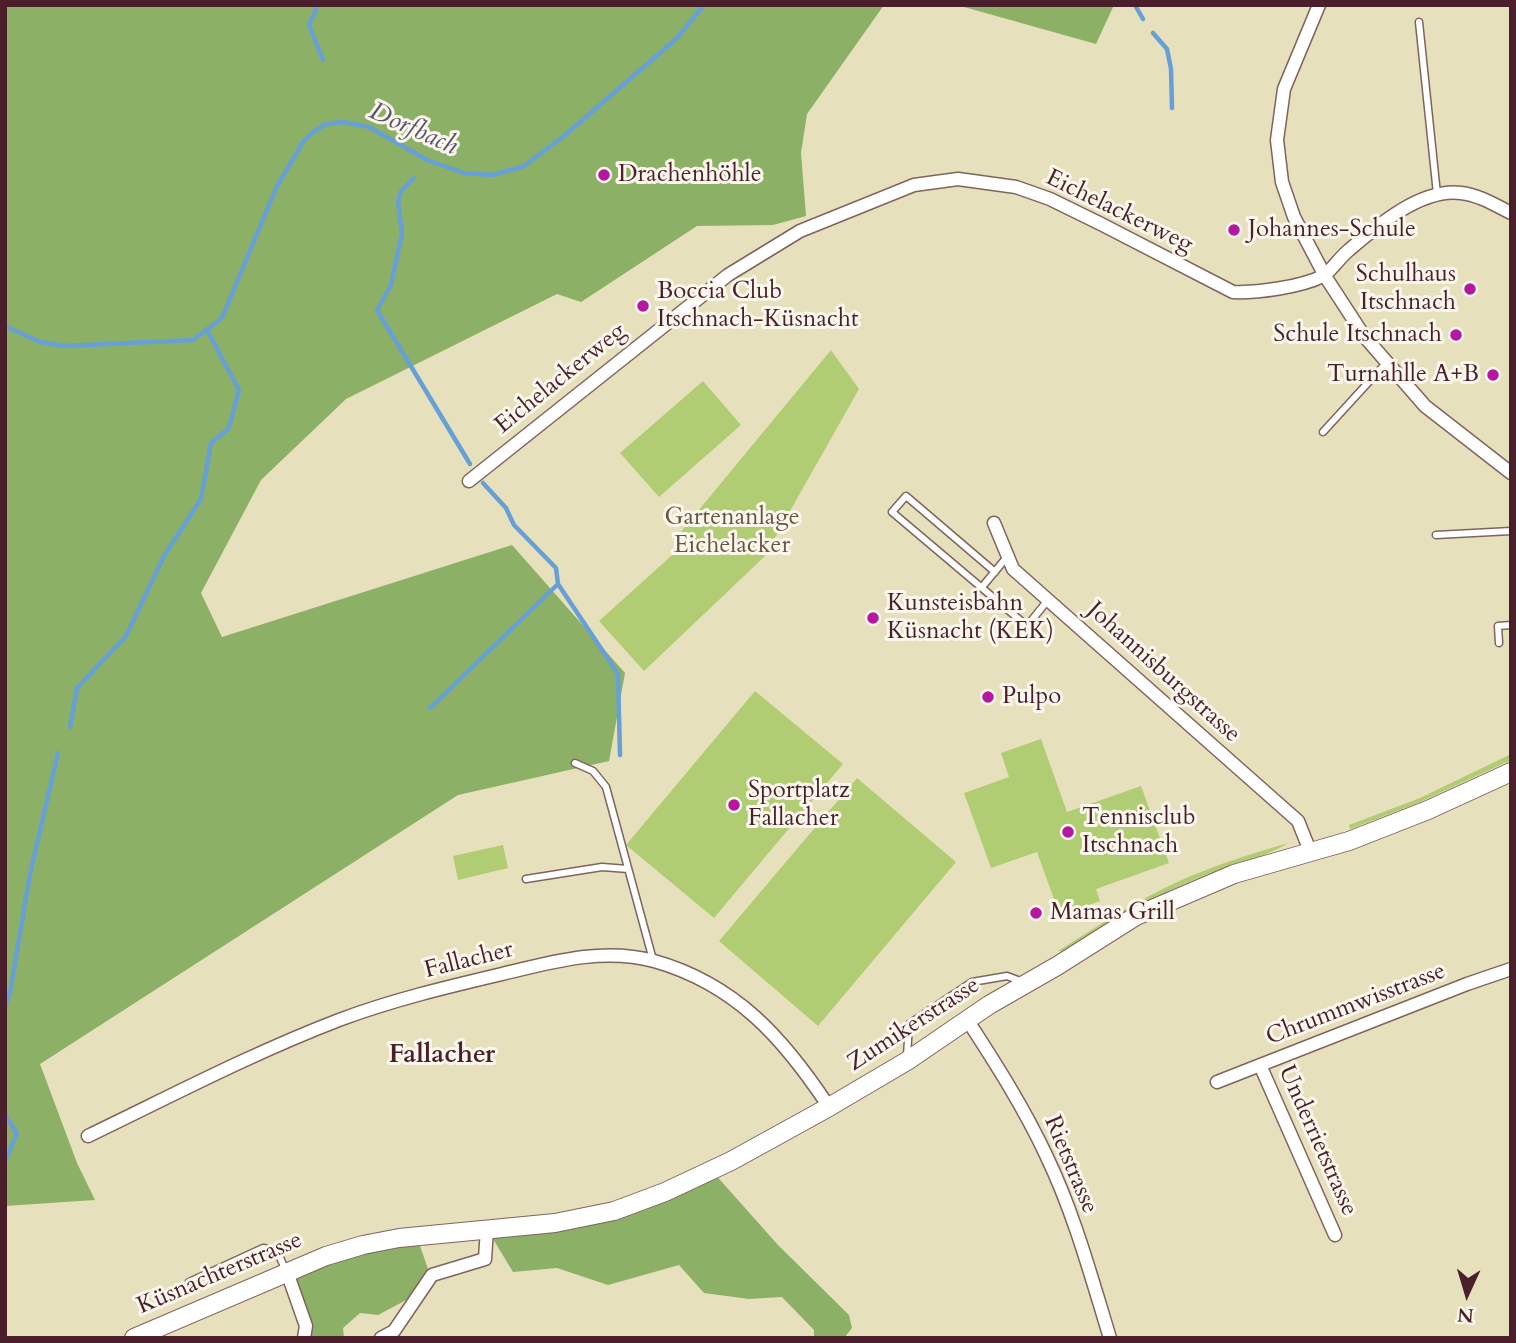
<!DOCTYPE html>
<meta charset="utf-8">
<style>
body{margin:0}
#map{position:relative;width:1516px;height:1343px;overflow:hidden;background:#e7e0bc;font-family:Cardo,serif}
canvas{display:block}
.frame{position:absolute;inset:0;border:7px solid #4a1f2b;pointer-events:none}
.north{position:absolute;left:1432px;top:1259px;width:70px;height:70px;-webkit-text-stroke:5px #fbf7ec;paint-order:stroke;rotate:184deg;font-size:19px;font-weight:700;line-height:28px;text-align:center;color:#4a1f2b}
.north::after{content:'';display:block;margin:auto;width:24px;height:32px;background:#4a1f2b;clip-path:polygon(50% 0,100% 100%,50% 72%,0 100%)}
</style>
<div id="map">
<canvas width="1516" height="1343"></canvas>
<div class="frame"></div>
<div class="north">N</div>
</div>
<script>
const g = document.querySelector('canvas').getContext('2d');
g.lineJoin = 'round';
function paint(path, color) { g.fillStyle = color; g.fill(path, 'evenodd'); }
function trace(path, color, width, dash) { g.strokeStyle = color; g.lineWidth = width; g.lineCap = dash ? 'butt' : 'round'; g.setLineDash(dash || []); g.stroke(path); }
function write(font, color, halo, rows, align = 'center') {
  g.font = font + ' Cardo,serif'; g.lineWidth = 6; g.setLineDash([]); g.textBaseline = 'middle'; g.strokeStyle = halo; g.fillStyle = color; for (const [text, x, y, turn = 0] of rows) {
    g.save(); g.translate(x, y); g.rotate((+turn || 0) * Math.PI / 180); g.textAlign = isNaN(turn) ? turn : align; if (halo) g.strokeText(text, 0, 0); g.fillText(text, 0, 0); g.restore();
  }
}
paint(new Path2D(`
 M 831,350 L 859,389 L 764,557 L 644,671 L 599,621 L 680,548 L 674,540 Z
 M 703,381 L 741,425 L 659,497 L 620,453 Z
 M 755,691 L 843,764 L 714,918 L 626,845 Z
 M 1041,739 L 1067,812 L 1141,786 L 1169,863 L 1096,889 L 1100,901 L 1060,916 L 1037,852 L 991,868 L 964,793 L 1009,777 L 1001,753 Z
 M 1511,754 L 1511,760 L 1418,803 L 1350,829 L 1349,825 L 1420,798 Z
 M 857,778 L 956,862 L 818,1026 L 719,941 Z
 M 1288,843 C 1269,856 1227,866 1203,876 C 1154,896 1109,922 1064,951 L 1058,951 C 1096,927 1134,902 1175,883 C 1212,866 1250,854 1288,843 Z
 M 503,845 L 508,868 L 458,880 L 453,856 Z`), '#b1cd73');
paint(new Path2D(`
 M 5,5 L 884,5 L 807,114 L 801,153 L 806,216 L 773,225 L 697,226 L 581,302 L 557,294 L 346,399 L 261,480 L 201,593 L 222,637 L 512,545 L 625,673 L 609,761 L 458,795 L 40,1064 L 77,1163 L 95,1200 L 5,1206 Z
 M 957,5 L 1114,5 L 1096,44 Z
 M 713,1172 L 778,1245 L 849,1315 L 852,1328 L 844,1338 L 814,1338 L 814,1330 L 782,1297 L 749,1299 L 704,1293 L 679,1265 L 608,1285 L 557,1268 L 513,1272 L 487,1229 L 555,1223 Z
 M 419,1243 L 429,1272 L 410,1298 L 378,1315 L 360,1313 L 343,1328 L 344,1338 L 304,1338 L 287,1272 L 326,1256 Z`), '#8cb065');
trace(new Path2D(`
 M 318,5 L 309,25 L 323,60
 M 1135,5 L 1143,19
 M 1153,33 L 1167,49 L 1171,69 L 1172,108
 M 414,178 L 401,191 L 398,202 L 402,233 L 391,285 L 377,310 L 470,464
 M 5,326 L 40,342 L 64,346 L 193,340 L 222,318 L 277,186 L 303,142 L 313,132 L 326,124 L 343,122 L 369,127 L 427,160 L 464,173 L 493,175 L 524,166 L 564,136 L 676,39 L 704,5
 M 483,483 L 506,508 L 514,525 L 556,568 L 558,584 L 618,674 L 620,755
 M 430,708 L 558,584
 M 70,727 L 77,688 L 126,636 L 164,556 L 201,499 L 211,443 L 229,428 L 239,390 L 207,330
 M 5,1006 L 10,993 L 30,874 L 58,753
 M 5,1115 L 17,1133 L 7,1157`), '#67a0d6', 4.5);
const service = new Path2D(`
 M 1419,22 L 1437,194
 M 1323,432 L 1387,362
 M 1436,535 L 1511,531
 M 995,572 L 906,496 L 892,512 L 1027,626 L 1048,600
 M 982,587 L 1007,557
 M 1499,643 L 1498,626 L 1511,625
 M 575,763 L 593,771 L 606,787 L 653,960
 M 526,879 L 602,867 L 628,869
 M 907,1056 L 909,1024 L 972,982 L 1007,976 L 1023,982
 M 189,1282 L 263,1248 L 277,1251 L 286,1271`);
const minor = new Path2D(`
 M 1319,5 L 1284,89 L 1277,140 L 1282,182 L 1294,217 L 1325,276 L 1364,336 L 1425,406 L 1511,473
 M 469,481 L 728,275 L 800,231 L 914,185 L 958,179 L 1016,187 L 1050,199 L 1101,224 L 1233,292 C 1257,293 1301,287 1323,276 C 1328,274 1342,255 1349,250 C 1377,226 1421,188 1461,193 C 1479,195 1495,205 1511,213
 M 994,523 L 1013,569 L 1298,821 L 1310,851
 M 968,1021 C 996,1064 1024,1108 1046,1155 C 1074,1213 1091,1276 1110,1338
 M 1260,1065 L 1335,1235
 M 1217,1082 L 1467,984 L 1511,969
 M 88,1136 C 171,1096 253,1053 339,1020 C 392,1000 447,987 502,974 C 552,962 603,947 654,961 C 736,984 784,1039 829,1107
 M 287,1272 L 306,1326 L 304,1338
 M 381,1338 L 394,1331 L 432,1275 L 485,1259 L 487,1229`);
const secondary = new Path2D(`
 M 134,1338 L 326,1256 L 363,1245 L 399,1238 L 555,1223 L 614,1211 L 665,1192 L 731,1161 L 829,1107 L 907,1061 L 989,1005 L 1057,966 L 1136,916 L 1234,874 L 1349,841 L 1428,810 L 1511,772`);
trace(service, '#81635e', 9);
trace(minor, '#81635e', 15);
trace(secondary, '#81635e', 20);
trace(service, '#fff', 6);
trace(minor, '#fff', 12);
trace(secondary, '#fff', 18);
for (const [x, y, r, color] of [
 [604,175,7,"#b5179e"],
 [1234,230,7,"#b5179e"],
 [1470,289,7,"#b5179e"],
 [643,306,7,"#b5179e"],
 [1456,335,7,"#b5179e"],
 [1493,375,7,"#b5179e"],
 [873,618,7,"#b5179e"],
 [988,697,7,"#b5179e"],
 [734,805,7,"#b5179e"],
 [1068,832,7,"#b5179e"],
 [1036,913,7,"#b5179e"]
]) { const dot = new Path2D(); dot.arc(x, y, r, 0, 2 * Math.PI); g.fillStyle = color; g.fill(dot); trace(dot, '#fbf7ec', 2.5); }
write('24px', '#4a1f2b', '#fbf7ec', [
 ["Drachenhöhle",618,175],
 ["Johannes-Schule",1248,230],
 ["Schulhaus",1456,275,"right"],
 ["Itschnach",1456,303,"right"],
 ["Boccia Club",657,292],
 ["Itschnach-Küsnacht",657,320],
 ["Schule Itschnach",1442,335,"right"],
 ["Turnahlle A+B",1479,375,"right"],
 ["Kunsteisbahn",887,604],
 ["Küsnacht (KEK)",887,632],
 ["Pulpo",1002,697],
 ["Sportplatz",748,791],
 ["Fallacher",748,819],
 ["Tennisclub",1082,818],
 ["Itschnach",1082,846],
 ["Mamas Grill",1050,913]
], 'left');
write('24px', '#4a1f2b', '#fbf7ec', [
 ["Eichelackerweg",1119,212,26],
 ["Eichelackerweg",561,379,-39],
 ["Johannisburgstrasse",1163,673,42],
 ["Fallacher",469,961,-14],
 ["Chrummwisstrasse",1356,1005,-21],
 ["Zumikerstrasse",914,1025,-33],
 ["Underrietstrasse",1317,1141,66],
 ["Rietstrasse",1070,1165,67],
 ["Küsnachterstrasse",220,1274,-23]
]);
write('24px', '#695341', '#fbf7ec', [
 ["Gartenanlage",732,518],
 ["Eichelacker",732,546]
]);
write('italic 26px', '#56536f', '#fbf7ec', [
 ["Dorfbach",413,130,24]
]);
write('bold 26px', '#4a1f2b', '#fbf7ec', [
 ["Fallacher",442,1056]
]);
</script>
